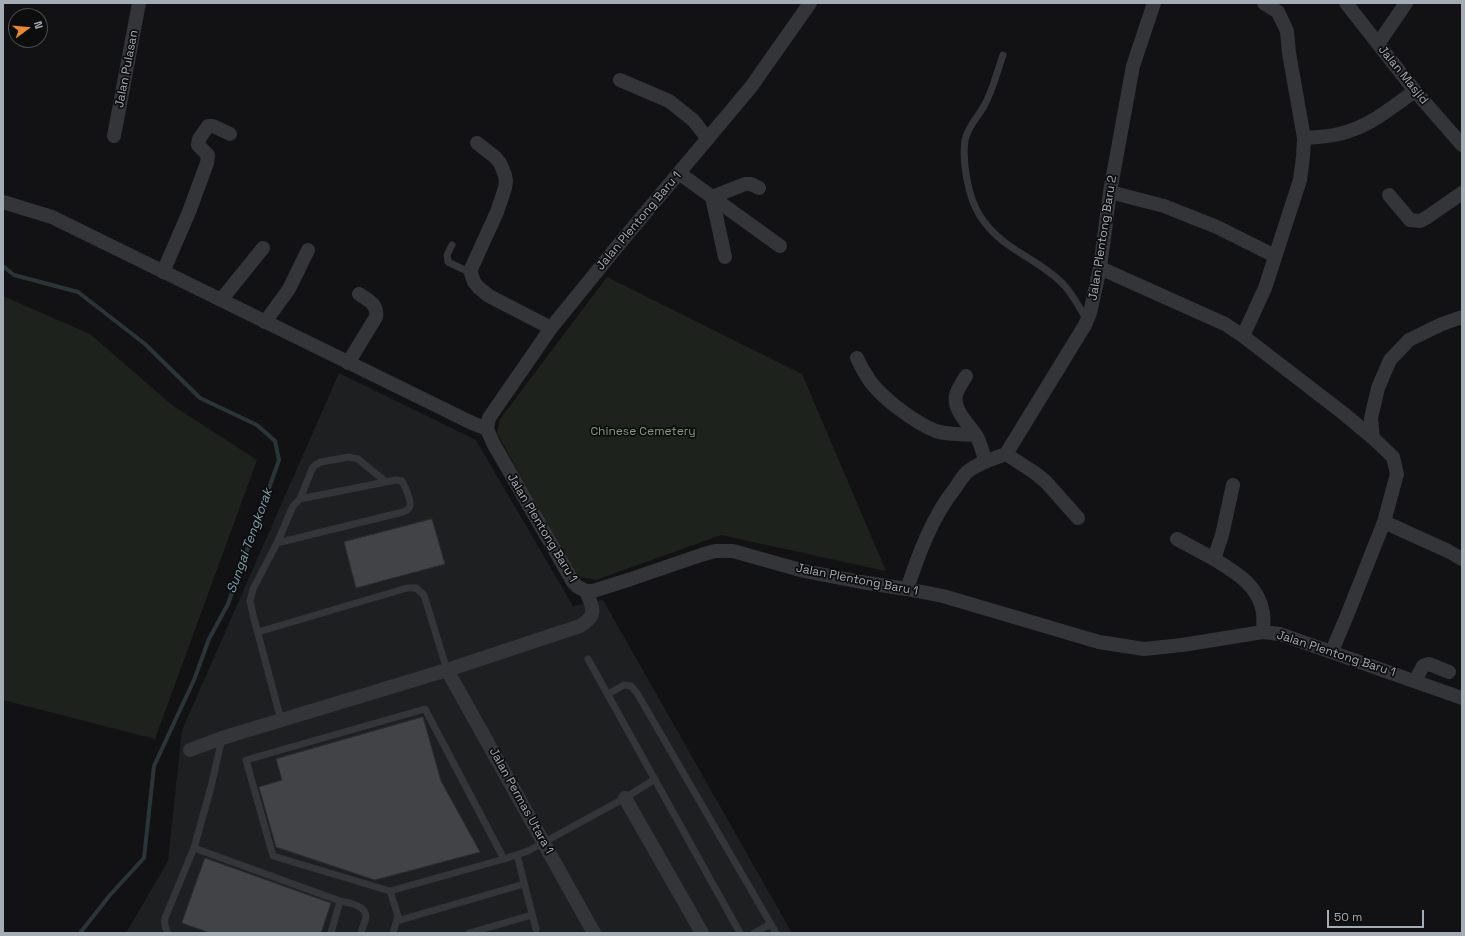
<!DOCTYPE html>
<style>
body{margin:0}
#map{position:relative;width:1465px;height:936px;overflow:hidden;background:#121214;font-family:"Space Grotesk",sans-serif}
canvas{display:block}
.frame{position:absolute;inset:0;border:4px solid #a4acb4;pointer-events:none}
.north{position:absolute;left:8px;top:8px;width:40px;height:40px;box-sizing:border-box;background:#0d0d0e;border:1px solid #494d50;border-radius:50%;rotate:74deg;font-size:11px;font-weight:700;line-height:16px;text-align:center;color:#a4acb4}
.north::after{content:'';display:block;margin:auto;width:14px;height:18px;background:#ec8731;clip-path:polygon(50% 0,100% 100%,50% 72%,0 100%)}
.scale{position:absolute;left:1327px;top:910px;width:97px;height:18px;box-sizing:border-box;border:2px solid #a4acb4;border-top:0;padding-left:5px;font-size:12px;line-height:14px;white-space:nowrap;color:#a4acb4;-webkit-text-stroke:3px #0d0d0e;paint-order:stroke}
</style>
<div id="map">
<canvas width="1465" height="936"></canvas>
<div class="frame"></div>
<div class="north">N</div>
<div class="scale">50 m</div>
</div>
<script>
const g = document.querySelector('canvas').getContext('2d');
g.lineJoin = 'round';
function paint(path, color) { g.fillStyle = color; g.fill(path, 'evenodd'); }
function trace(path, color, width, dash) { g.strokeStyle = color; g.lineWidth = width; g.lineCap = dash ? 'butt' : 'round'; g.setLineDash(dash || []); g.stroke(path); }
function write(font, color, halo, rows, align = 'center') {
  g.font = font + ' "Space Grotesk",sans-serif'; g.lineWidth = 3.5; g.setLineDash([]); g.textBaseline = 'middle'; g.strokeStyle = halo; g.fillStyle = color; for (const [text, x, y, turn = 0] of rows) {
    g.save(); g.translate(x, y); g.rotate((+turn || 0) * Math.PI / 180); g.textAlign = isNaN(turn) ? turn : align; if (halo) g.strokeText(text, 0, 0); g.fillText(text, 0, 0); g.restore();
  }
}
paint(new Path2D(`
 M 339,373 L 476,440 L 573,606 L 603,600 L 792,933 L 126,933 L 168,861 L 182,730 Z`), '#1e1f20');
paint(new Path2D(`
 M 607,277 L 802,374 L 886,571 L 721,535 L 596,580 L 576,576 L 497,433 L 500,419 Z
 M 3,296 L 90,334 L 172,405 L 257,460 L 155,739 L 3,700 Z`), '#1d231c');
trace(new Path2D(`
 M 3,266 L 14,275 L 78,292 L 145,344 L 200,398 L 257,425 L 275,441 L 279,460 L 228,604 L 209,639 L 194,680 L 154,766 L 144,858 L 110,895 L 80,933`), '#2b3539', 4);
const building = new Path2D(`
 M 432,519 L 445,564 L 356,588 L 344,542 Z
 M 423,717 L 441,781 L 480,852 L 375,880 L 276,847 L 259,787 L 282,780 L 276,759 Z
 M 205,858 L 331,903 L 321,933 L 210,933 L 182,923 Z`);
paint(building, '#414347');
trace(building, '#2c2d30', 1);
trace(new Path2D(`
 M 1003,55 C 997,72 993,90 984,106 C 978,117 968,126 965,140 C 962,162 968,197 980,216 C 986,225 994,234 1003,241 C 1022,256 1044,265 1062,283 C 1073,294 1079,307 1087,320
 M 452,245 L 447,255 L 448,262 L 471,273
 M 300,499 L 312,469 L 315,465 L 321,462 L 349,457 L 358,459 L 386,482
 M 277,543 L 403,512 C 406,511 409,510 410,506 C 411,500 405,486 402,481 L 396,480 L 300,499 L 293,506 L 277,543 L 253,589 L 250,601 L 253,615 L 281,720
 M 258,632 L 407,588 L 416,588 L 424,595 L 447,670
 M 588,659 L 740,933
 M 608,694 L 624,685 L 631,686 L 637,693 L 776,933
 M 194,848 L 340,901
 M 517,855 L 536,929
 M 504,859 L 425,709 L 246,760 L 273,856 L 390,891 L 504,859 L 528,851 L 625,798 L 655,779
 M 390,891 L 398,916 L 393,933
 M 397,921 L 524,884
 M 168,933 C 165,928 164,924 165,918 L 194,848 L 211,787 L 222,738
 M 331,933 L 340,901 C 349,903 366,905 366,917 C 365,922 362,928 361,933
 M 469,933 L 532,915
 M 754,933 L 771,924`), '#333538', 7);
trace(new Path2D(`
 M 810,3 L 751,87 L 620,243 L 551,328 L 489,418 L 487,429 L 493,443 L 573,582 L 578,587 L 586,591 L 593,591 L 631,579 L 701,555 L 715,551 L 733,551 L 804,571 L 861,582 L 907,589 L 943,596 L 1099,642 L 1144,649 L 1182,645 L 1263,632 L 1280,634 L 1462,698
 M 1346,3 L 1415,91 L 1462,145
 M 1378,44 L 1406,3
 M 620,80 L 669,101 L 693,120 L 708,139
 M 114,136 L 139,3
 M 1304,138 C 1320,137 1337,136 1352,130 C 1375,122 1395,105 1415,91
 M 477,143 L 495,157 L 500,163 L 505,175 L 506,181 L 505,188 L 497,212 L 471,269 L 471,273 L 474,282 L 478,287 L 489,296 L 551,328
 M 679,173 L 712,197 L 725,257
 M 1110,192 L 1164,206 L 1217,227 L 1275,256
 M 1389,195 L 1410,220 L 1420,221 L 1426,218 L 1462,193
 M 712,197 L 780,246
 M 712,197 L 745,184 L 751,184 L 759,188
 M 3,202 L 52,217 L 470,422 L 487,429
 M 1100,268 L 1225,324 L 1243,336 L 1343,413 L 1373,438 L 1393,457 L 1397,474 L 1384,522 L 1348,613 L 1332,651
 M 163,272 L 189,212 L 207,163 L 208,155 L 198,145 L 199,139 L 208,126 L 213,126 L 230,134
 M 221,300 L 263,248
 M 265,322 L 289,289 L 308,250
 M 1243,336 L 1265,288 L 1300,180 L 1303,157 L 1304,138 L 1289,53 L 1287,31 L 1278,12 L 1264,3
 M 857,358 C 860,365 864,372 868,378 C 879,396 915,423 936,431 C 948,435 963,434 976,435
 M 348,363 L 376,317 C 378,304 369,301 359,294
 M 966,376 C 963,381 959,387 957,392 C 950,408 970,425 977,437 C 981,445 983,452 985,461
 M 1373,438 L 1371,418 L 1378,388 L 1390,360 L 1409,340 L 1442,324 L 1462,317
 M 1006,454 L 1085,325 L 1090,313 L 1100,268 L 1110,192 L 1133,66 L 1154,3
 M 1006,454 L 1035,473 L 1046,482 L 1078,518
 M 1233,485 L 1222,535 L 1214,559 C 1235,572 1259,585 1263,613 C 1264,619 1263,626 1263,632
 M 1384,522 L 1448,551 L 1462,559
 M 1177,539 L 1214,559
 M 907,589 C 919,553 932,517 956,487 C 959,482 963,476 967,472 C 978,463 992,459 1006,454
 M 447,670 L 594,933
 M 1415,681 L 1423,666 L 1429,664 L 1449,672
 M 190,750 L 222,738 L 447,670 L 580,626 C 598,615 593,609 586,591
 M 625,798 L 702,933`), '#333538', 14);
write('12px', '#a4acb4', '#0d0d0e', [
 ["Jalan Pulasan",127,69,-79],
 ["Jalan Masjid",1403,75,51],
 ["Jalan Plentong Baru 1",639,221,-50],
 ["Jalan Plentong Baru 2",1103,238,-81],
 ["Jalan Plentong Baru 1",542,528,59],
 ["Jalan Plentong Baru 1",857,580,11],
 ["Jalan Plentong Baru 1",1336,654,18],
 ["Jalan Permas Utara 1",521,801,61]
]);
write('12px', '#809e7b', '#0d0d0e', [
 ["Chinese Cemetery",643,432]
]);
write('italic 13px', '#7ba1ae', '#0d0d0e', [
 ["Sungai Tengkorak",250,541,-70]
]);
</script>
